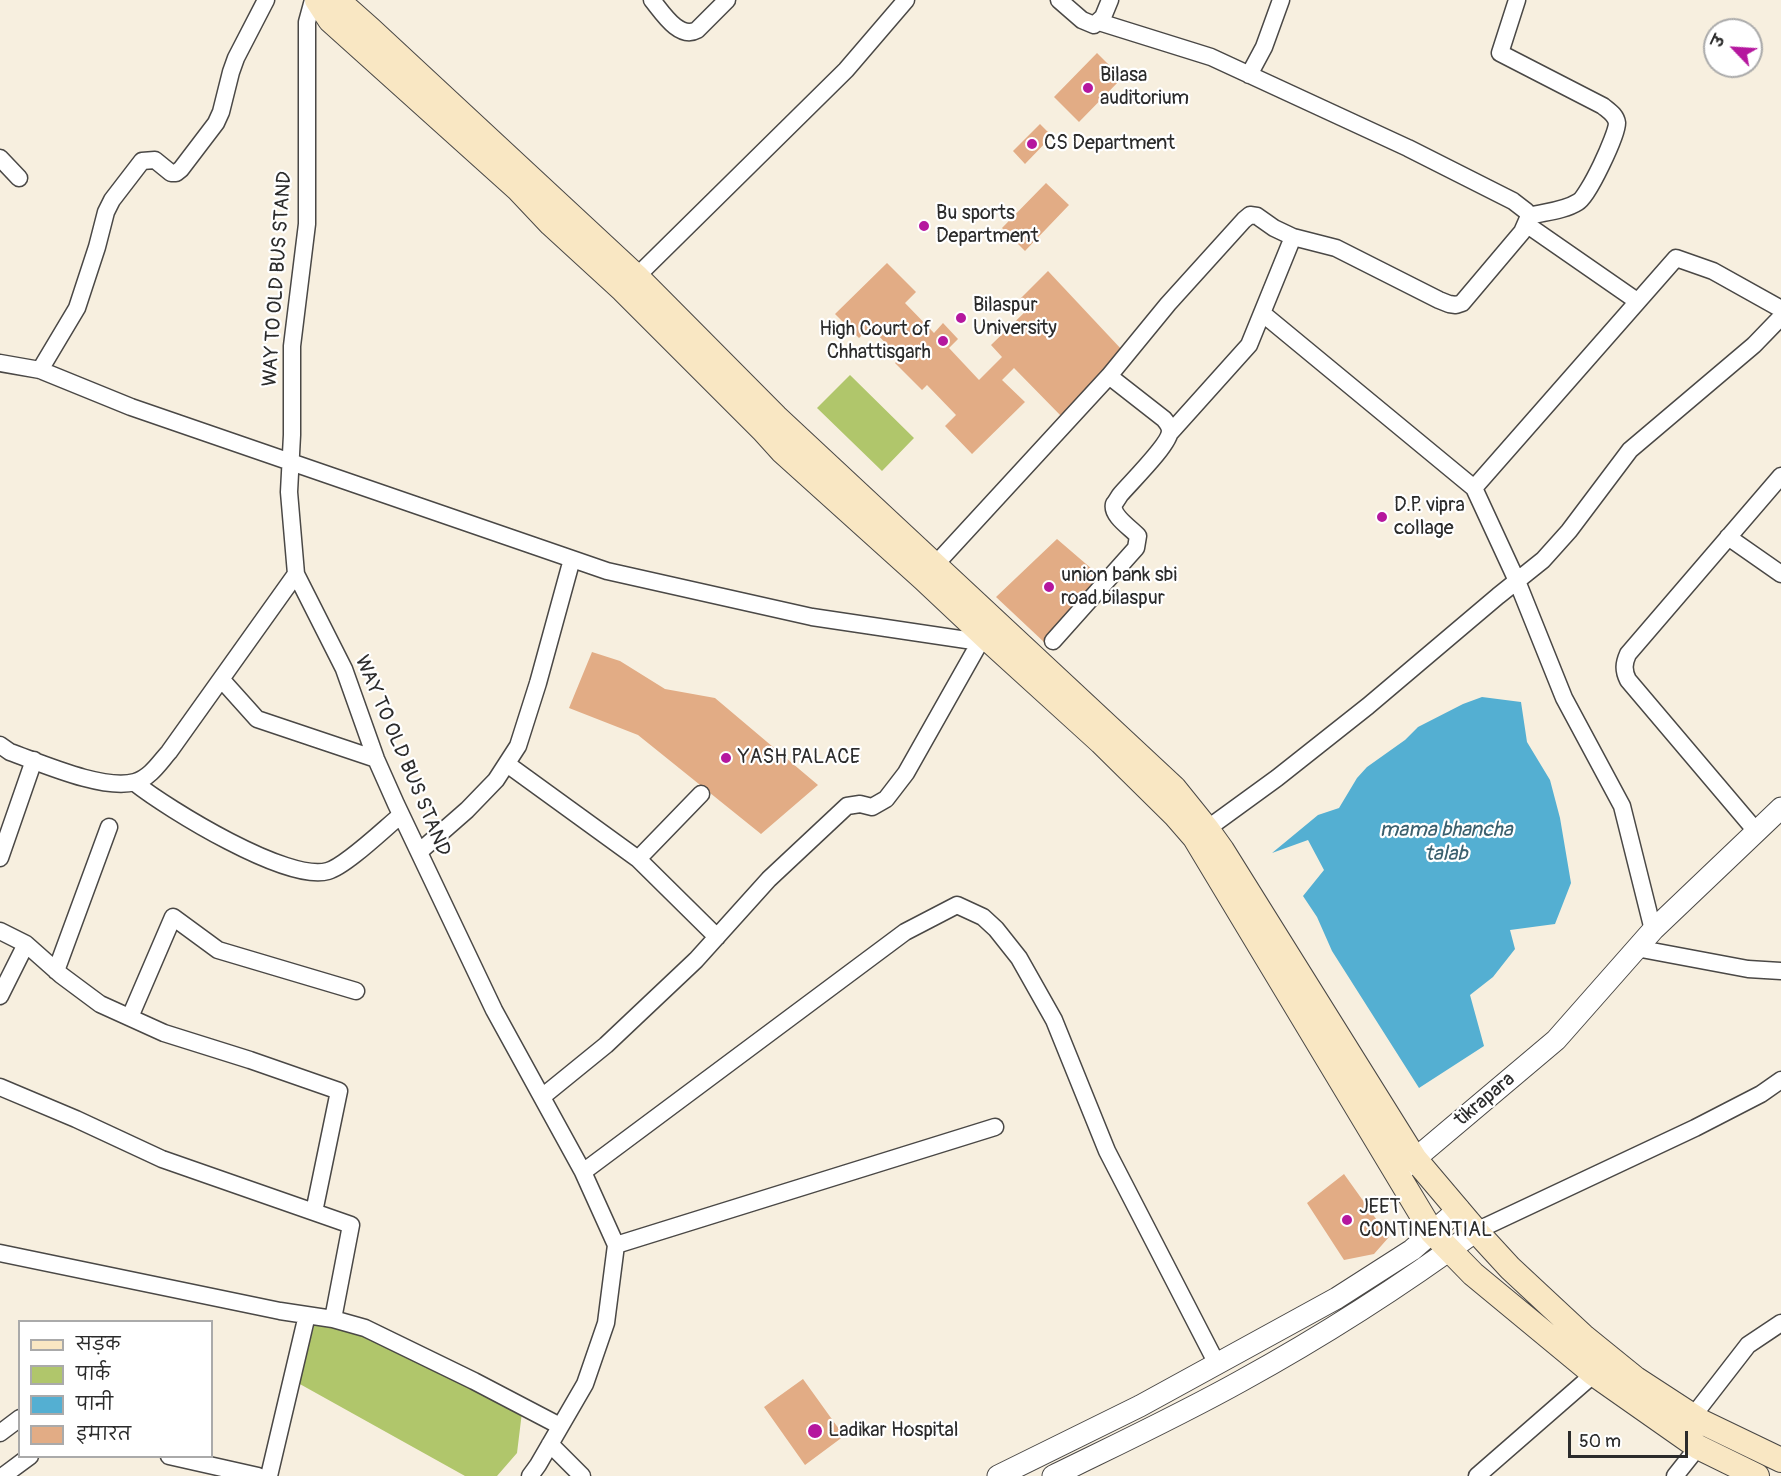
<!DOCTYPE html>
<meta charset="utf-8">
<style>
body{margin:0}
#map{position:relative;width:1781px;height:1476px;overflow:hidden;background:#f7efdf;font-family:Pangolin,"Playpen Sans Deva",sans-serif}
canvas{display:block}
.legend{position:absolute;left:18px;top:1320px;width:195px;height:138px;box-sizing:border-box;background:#fff;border:2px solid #aaa;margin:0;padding:8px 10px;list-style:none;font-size:18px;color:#2b2b2b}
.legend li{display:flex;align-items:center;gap:12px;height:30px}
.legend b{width:30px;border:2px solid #aaa}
.north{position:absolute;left:1703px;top:18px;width:60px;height:60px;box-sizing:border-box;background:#fff;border:2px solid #aaa;border-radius:50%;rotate:295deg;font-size:16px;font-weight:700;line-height:24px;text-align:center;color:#2b2b2b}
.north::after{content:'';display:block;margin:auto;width:21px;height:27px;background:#b5179e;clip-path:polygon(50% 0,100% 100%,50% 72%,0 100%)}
.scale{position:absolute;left:1568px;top:1431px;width:120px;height:27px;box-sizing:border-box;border:3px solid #2b2b2b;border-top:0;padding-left:8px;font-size:18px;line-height:21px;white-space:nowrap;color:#2b2b2b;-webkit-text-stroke:4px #fff;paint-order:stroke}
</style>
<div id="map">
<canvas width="1781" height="1476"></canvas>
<ul class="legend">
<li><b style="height:8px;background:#f9e7c3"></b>सड़क</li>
<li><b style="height:16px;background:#b0c66b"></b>पार्क</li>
<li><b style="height:16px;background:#54afd2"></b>पानी</li>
<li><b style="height:16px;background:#e2ac85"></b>इमारत</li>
</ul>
<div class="north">उ</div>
<div class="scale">50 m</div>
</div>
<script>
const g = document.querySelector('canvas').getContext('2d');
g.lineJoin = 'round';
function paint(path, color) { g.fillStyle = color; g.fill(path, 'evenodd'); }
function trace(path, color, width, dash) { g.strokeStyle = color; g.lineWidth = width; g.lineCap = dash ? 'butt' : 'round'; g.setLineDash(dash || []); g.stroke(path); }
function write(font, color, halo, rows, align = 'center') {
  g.font = font + ' Pangolin,sans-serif'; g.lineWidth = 4.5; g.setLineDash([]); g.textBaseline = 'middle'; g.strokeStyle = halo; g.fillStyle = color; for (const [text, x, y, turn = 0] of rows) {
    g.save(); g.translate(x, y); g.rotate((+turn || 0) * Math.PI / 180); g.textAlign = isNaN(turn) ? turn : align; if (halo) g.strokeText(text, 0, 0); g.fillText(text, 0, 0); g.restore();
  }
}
paint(new Path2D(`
 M 850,375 L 914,438 L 882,471 L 817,408 Z
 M 333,1319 L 522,1412 L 517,1453 L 497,1476 L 465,1476 L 298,1383 L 315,1323 Z`), '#b0c66b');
paint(new Path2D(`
 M 1482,697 L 1521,702 L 1527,742 L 1550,780 L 1560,818 L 1571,883 L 1555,924 L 1510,930 L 1515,949 L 1493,977 L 1470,995 L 1484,1046 L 1419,1088 L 1332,951 L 1317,917 L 1303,896 L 1324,870 L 1308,840 L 1272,853 L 1318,815 L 1339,808 L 1357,778 L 1367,767 L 1405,740 L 1418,727 L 1463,704 Z`), '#54afd2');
paint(new Path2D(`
 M 1097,53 L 1122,78 L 1079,122 L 1054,97 Z
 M 1040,124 L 1052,136 L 1025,164 L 1013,151 Z
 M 1046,183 L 1069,205 L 1025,251 L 1002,228 Z
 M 887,263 L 916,292 L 905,303 L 934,333 L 943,323 L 958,339 L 949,348 L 979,380 L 1002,357 L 991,345 L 1029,308 L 1020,299 L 1048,271 L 1123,351 L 1063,418 L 1014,368 L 1002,380 L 1025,402 L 972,454 L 945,426 L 956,415 L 927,385 L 922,390 L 895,363 L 900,358 L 870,327 L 859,338 L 835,314 Z
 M 1057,539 L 1100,576 L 1045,643 L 996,597 Z
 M 592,652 L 620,661 L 665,689 L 715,698 L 818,785 L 761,834 L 638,735 L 569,708 Z
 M 1344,1174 L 1389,1237 L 1374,1254 L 1344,1260 L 1307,1203 Z
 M 803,1379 L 844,1436 L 805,1465 L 764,1407 Z`), '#e2ac85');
const minor = new Path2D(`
 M 313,0 L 307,22 L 307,224 L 292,346 L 292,435 L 289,492 L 296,574 L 344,669 L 376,759 L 396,804 L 494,1010 L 583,1172 L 616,1245 L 606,1323 L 585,1384 L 538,1465 L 530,1476
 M 652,0 C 662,12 679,40 697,30 L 727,0
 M 1059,0 L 1082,20 L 1094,25 L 1103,17 L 1110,0
 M 1517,0 L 1500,53 L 1603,106 C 1609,111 1616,115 1617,123 C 1617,135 1588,197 1578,202 C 1564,211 1544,212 1529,216
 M 1249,75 L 1264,47 L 1281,0
 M 0,158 L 19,178
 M 1526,224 L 1637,301
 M 630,283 L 846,70 L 906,0
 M 1262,313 L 1474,488
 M 0,363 L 40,370 L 131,407 L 607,571 L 812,617 L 980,642 L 991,642
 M 40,370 L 77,308 L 97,247 L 106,212 L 112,200 L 142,161 L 155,160 L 171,173 L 176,173 L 181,169 L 216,123 L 221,112 L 231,72 L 236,58 L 266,0
 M 1170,433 L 1249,345 L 1293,237
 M 1728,537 L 1781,574
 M 935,565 L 1109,376 L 1168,304 L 1244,220 L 1250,215 L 1257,216 L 1274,228 L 1293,237 L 1336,248 L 1439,300 L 1449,304 L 1456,305 L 1462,303 L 1522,232 L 1529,216 L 1526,211 L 1513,201 L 1408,148 L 1211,57 L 1099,22
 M 1053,641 L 1136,548 L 1138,536 C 1131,528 1111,516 1114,504 C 1115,503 1120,495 1120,495 C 1130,483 1170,444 1170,431 C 1170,426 1167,423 1164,419 L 1109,376
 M 222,680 L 257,719 L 376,759
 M 0,745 L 10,752 C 41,763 104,791 135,782 C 150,778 160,762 169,752 L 296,574
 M 507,764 L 638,859 L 717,937
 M 135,783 C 168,809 288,883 328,871 C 346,866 385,828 401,815
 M 1756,831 L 1628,680 C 1623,670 1624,663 1628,654 L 1781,476
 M 1200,834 L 1277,778 L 1368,706 L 1498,596 L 1543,560 L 1569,531 L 1630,450 L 1754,345 L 1781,317
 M 419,852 L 467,810 L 496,780 L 518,746 L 538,683 L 572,559
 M 0,858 L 34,760
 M 638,859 L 701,794
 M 1653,930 L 1622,806 L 1564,698 L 1517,581 L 1474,488 L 1676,258 L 1713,271 L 1781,309
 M 0,931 L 26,944
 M 1636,948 L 1748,969 L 1781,971
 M 56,971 L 109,827
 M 0,996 L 26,944 L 61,975 L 100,1004 L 164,1033 L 250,1060 L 339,1091 L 314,1212
 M 130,1017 L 173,917 L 218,950 L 356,991
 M 0,1087 L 76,1119 L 162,1159 L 351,1225 L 333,1319
 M 542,1097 L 606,1045 L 696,960 L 769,879 L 847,806 L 860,804 L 872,807 L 886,799 L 906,773 L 980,642
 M 583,1172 L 905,932 L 957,905 L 983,917 L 996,929 L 1019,958 L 1054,1020 L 1107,1151 L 1217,1364
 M 1476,1231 L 1695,1128 L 1761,1094 L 1781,1080
 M 616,1245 L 995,1127
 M 0,1253 L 280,1311 L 333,1319 L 365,1328 L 474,1381 L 560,1426
 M 1693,1416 L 1748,1345 L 1781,1323
 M 0,1433 L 20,1418
 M 550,1444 L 582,1476
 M 169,1456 L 258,1476
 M 3,1476 L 30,1456
 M 269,1476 L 307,1315
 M 1477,1476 L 1594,1374
 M 1675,1476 L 1698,1447`);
const tertiary = new Path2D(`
 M 1403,1169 L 1556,1040 L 1653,930 L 1781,808
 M 998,1476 L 1140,1406 L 1337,1298 L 1412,1250 L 1459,1209
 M 1053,1476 C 1116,1445 1180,1415 1241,1381 C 1323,1336 1401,1286 1476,1231`);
const secondary = new Path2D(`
 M 317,0 L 330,20 L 518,189 L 551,224 L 623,290 L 763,430 L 782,451 L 923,578 L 991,642 L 1101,742 L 1175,815 L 1195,838 L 1432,1232 L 1473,1274 L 1594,1374 L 1698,1447 L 1757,1476
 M 328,0 L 343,5 L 370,29 L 636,276 L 776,417 L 1174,788 L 1207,829 L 1222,850 L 1415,1159 L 1476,1231 L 1510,1268 L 1583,1336 L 1636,1379 L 1702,1422 L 1781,1460`);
trace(minor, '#4a4846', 19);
trace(tertiary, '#4a4846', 23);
trace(secondary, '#4a4846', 26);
trace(minor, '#fff', 16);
trace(tertiary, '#fff', 21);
trace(secondary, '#f9e7c3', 24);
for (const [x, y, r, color] of [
 [1088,88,6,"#b5179e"],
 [1032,144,6,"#b5179e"],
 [924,226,6,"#b5179e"],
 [961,318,6,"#b5179e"],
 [943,341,6,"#b5179e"],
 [1382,517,6,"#b5179e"],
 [1049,587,6,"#b5179e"],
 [726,758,6,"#b5179e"],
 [1347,1220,6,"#b5179e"],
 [815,1431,8,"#b5179e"]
]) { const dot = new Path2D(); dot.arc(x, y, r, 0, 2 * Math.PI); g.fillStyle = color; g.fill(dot); trace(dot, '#fff', 2); }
write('20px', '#2b2b2b', '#fff', [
 ["Bilasa",1100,76],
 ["auditorium",1100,99],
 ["CS Department",1044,144],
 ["Bu sports",936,214],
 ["Department",936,237],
 ["Bilaspur",973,306],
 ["University",973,329],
 ["High Court of",931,330,"right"],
 ["Chhattisgarh",931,353,"right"],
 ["D.P. vipra",1394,506],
 ["collage",1394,529],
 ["union bank sbi",1061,576],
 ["road bilaspur",1061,599],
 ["YASH PALACE",738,758],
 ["JEET",1359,1208],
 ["CONTINENTIAL",1359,1231],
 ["Ladikar Hospital",828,1431]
], 'left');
write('20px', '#2b2b2b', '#fff', [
 ["WAY TO OLD BUS STAND",278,279,-86],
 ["WAY TO OLD BUS STAND",402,756,67],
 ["tikrapara",1485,1100,-40]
]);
write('italic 21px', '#3b606e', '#fff', [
 ["mama bhancha",1446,831],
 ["talab",1446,855]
]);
</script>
